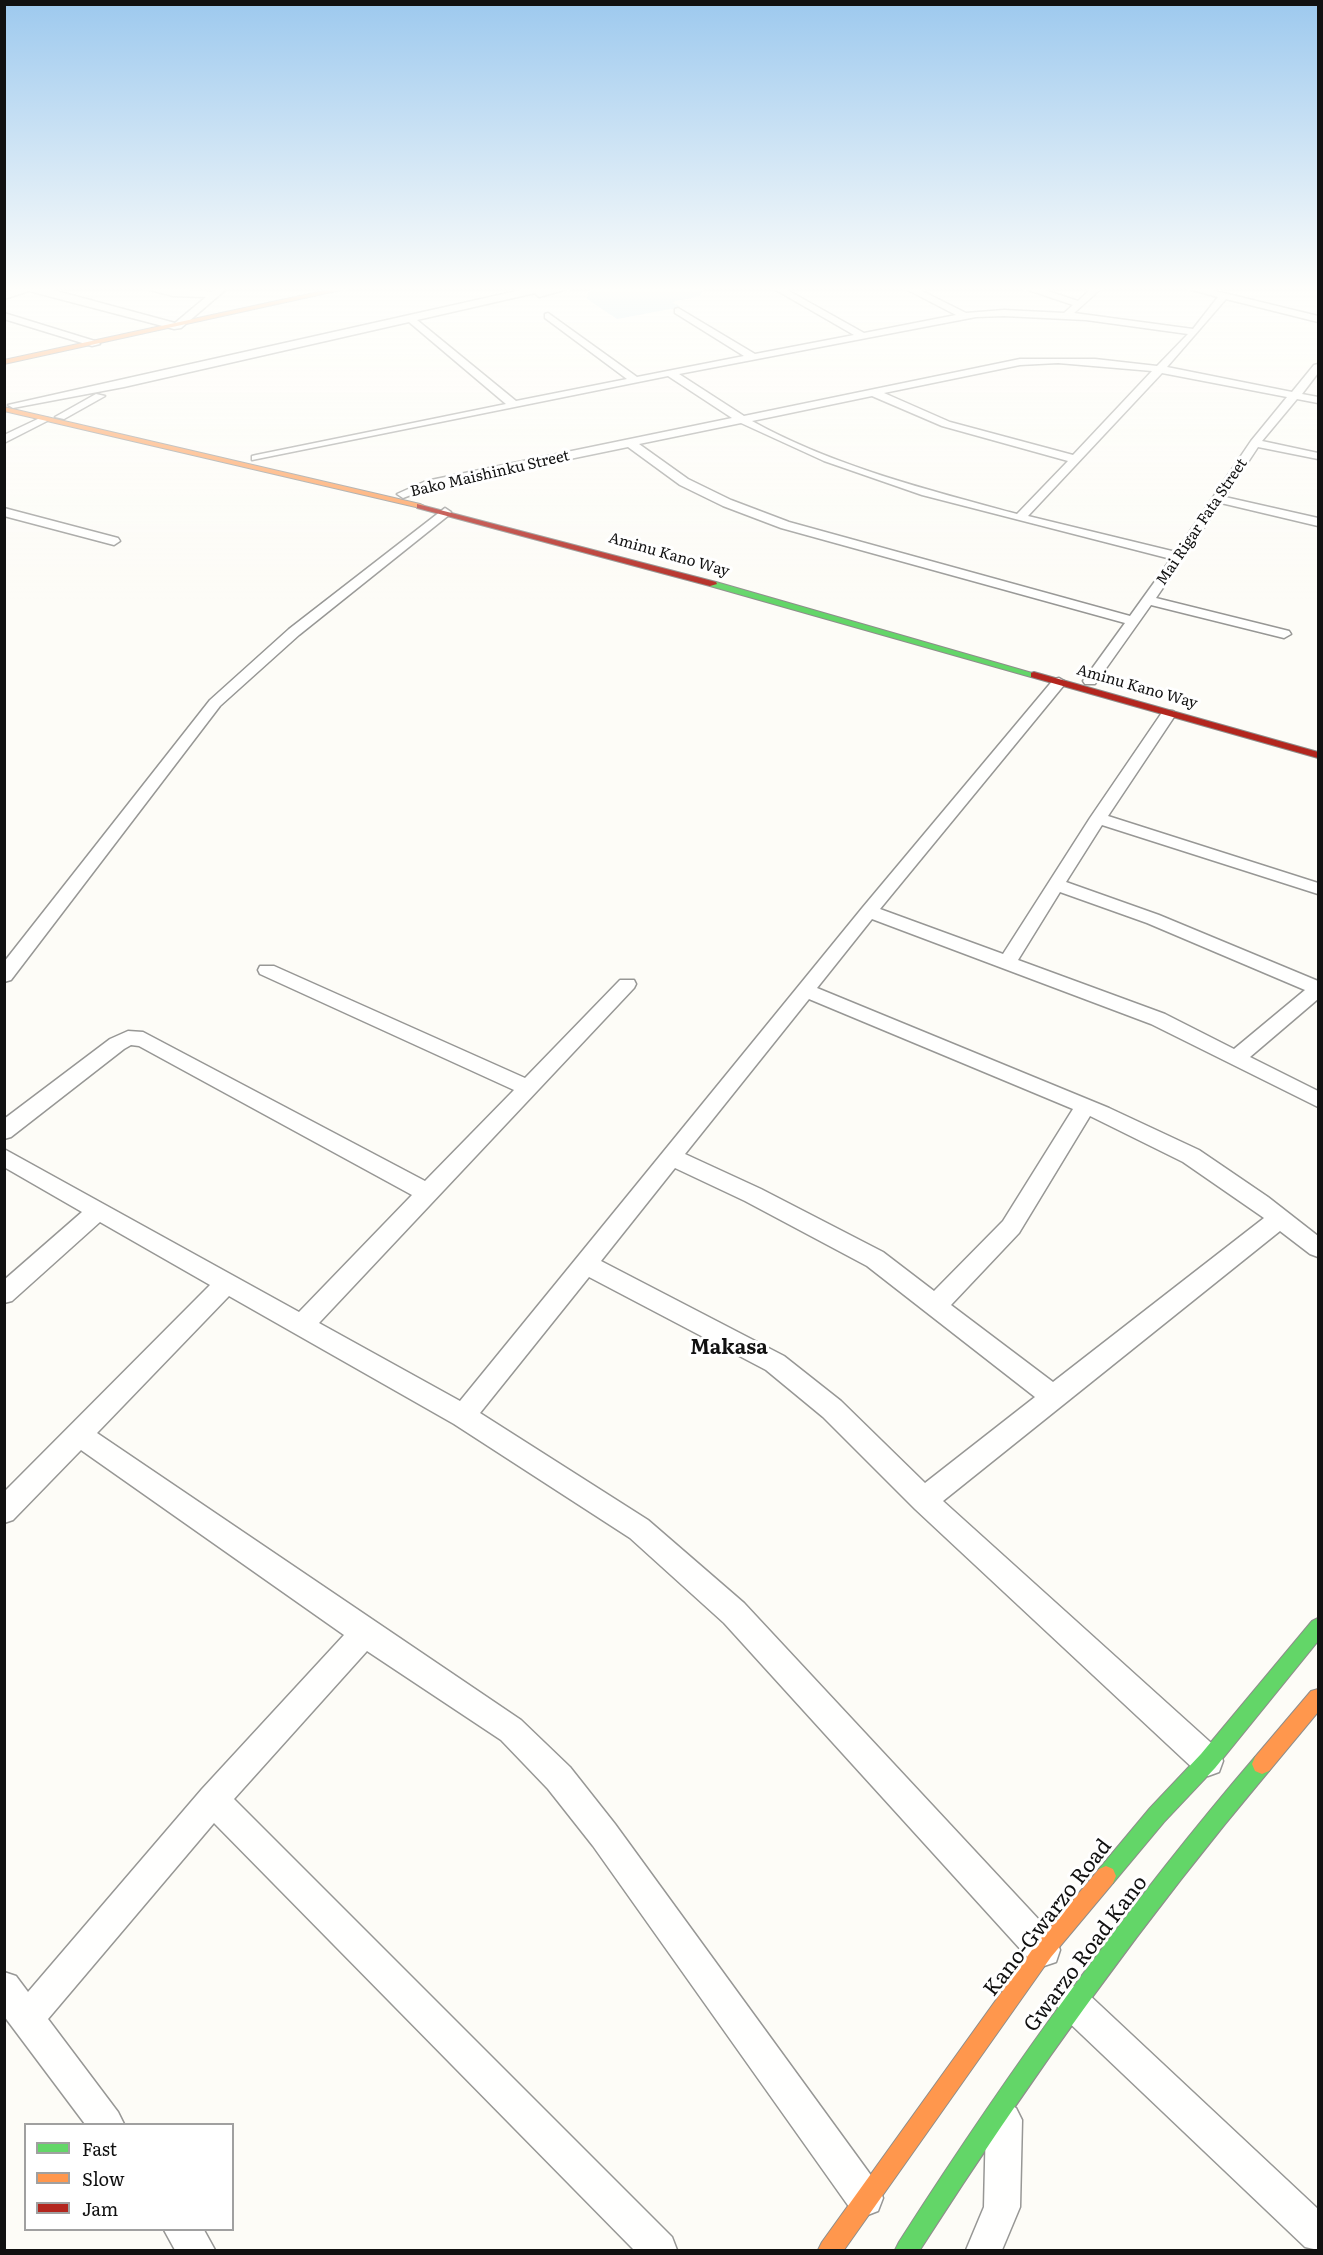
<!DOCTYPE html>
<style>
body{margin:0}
#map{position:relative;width:1323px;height:2255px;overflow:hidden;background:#fdfcf7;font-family:Literata,serif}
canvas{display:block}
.frame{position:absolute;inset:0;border:6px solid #111;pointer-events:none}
.legend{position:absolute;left:24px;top:2123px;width:210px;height:108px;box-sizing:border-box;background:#fff;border:2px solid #a0a0a0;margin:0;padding:8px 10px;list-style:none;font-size:18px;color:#111}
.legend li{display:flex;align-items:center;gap:12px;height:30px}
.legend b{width:30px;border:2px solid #a0a0a0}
</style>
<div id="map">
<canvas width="1323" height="2255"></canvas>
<div class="frame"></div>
<ul class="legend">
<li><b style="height:8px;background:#63d668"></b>Fast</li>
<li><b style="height:8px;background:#ff974d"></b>Slow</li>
<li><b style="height:8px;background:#b3261e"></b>Jam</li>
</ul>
</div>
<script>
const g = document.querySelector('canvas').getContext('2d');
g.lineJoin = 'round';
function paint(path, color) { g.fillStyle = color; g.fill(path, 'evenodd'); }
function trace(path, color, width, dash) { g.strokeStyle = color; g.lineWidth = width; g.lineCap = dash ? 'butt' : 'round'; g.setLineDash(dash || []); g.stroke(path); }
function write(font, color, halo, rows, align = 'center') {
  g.font = font + ' Literata,serif'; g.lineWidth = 6; g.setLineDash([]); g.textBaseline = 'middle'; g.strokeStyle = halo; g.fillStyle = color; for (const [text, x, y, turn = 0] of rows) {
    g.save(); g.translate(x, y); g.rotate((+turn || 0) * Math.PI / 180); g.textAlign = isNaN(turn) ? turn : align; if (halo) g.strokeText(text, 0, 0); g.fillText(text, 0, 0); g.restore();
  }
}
paint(new Path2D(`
 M 600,286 L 704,286 L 700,296 L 672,302 L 681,307 L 617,319 L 587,299 L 588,292 Z`), '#cde8f7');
const street = new Path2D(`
 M 24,286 L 38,286 L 175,323 L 206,297 L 173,296 L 135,286 L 212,292 L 219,288 L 224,291 L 181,328 L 174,329 L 29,291 L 4,299 L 4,293 Z
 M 539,286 L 578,286 L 539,297 L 535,293 L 417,320 L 516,401 L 627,379 L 545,318 L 545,314 L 548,313 L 637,377 L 744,356 L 675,313 L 675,309 L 678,308 L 755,354 L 854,335 L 769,286 L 780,286 L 864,333 L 956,315 L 900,286 L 912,286 L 966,313 L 1004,310 L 1064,313 L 1073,305 L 1017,286 L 1032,286 L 1078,301 L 1094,286 L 1104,286 L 1074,313 L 1193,329 L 1218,297 L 1178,286 L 1195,286 L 1318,316 L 1318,322 L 1226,299 L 1167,367 L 1292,392 L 1314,365 L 1318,364 L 1318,373 L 1302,394 L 1318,397 L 1318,403 L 1297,399 L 1262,441 L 1318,453 L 1318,459 L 1258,447 L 1225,497 L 1318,518 L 1318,526 L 1221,503 L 1156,598 L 1289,631 L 1291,634 L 1284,638 L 1151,605 L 1095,684 L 1085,684 L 1083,681 L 1125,623 L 781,528 L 723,506 L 680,485 L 628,447 L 429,488 L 403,498 L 397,494 L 426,481 L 732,418 L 668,376 L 252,460 L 252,456 L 256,455 L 506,404 L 409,322 L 124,387 L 13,408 L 8,405 ZM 1004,316 L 1086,320 L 1188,334 L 1157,366 L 1095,359 L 1020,359 L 744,416 L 679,374 L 976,317 ZM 1058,363 L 1152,371 L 1073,455 L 950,422 L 884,393 L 1020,365 ZM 1162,373 L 1287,397 L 1251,441 L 1176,552 L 1028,516 ZM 872,396 L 942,426 L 1068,461 L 1017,514 C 928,490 833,466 752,421 ZM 741,423 L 824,461 L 922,495 L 1171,559 L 1130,616 L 789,522 L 731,500 L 688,479 L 639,444 Z
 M 4,313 L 98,342 L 100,344 L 92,346 L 4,319 Z
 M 96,394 L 105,396 L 64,419 L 55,417 Z
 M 42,417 L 51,419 L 4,443 L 4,435 Z
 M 4,508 L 118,538 L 120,541 L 114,545 L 4,516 Z
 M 445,508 L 451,512 L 449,515 L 299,635 L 220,706 L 11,980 L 4,982 L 4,962 L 210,700 L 289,629 Z
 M 1059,678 L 1066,682 L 1064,685 L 880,909 L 1003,954 L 1090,818 L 1163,711 L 1173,711 L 1176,714 L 1108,816 L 1318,883 L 1318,894 L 1102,825 L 1066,882 L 1159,915 L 1318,981 L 1318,999 L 1250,1057 L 1318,1091 L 1318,1107 L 1151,1024 L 872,919 L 817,988 L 1109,1108 L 1199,1150 L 1268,1197 L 1318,1236 L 1318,1257 L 1310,1254 L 1280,1231 L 943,1501 L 1219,1750 L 1223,1761 L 1219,1772 L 1208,1776 L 1197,1772 L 915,1509 L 823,1417 L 766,1370 L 589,1277 L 480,1413 L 648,1520 L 744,1603 L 1056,1938 L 1060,1950 L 1056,1962 L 1044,1966 L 1032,1962 L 724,1623 L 630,1538 L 454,1424 L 229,1296 L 97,1433 L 521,1720 L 570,1767 L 615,1824 L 878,2185 L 883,2198 L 878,2211 L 865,2216 L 852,2211 L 593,1846 L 548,1789 L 501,1740 L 367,1651 L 234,1799 L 672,2237 L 677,2250 L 634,2250 L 214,1823 L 48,2019 L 118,2112 L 124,2124 L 85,2124 L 4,2016 L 4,1972 L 16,1976 L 28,1992 L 202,1789 L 344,1635 L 81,1450 L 13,1520 L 4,1523 L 4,1492 L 210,1285 L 100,1222 L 12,1301 L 4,1303 L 4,1280 L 82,1212 L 4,1167 L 4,1149 L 299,1312 L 412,1195 L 139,1046 L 131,1045 L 124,1049 L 11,1137 L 4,1139 L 4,1119 L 110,1039 L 128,1031 L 143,1032 L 425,1181 L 514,1090 L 260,974 L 258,970 L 260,966 L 274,966 L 525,1078 L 620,980 L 634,980 L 636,984 L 634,988 L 319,1323 L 460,1401 L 863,907 L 1054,679 ZM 1060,892 L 1147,923 L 1305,990 L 1234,1049 L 1165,1014 L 1018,960 ZM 809,999 L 1073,1109 L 1003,1221 L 934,1291 L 883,1252 L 761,1189 L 685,1154 ZM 1090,1116 L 1183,1162 L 1264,1218 L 1053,1382 L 951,1305 L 1019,1233 ZM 675,1168 L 745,1201 L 867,1266 L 1035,1397 L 925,1483 L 841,1401 L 784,1356 L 601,1261 Z
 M 1073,1986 L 1085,1991 L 1318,2209 L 1318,2250 L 1305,2247 L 1061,2015 L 1056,2003 L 1061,1991 Z
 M 1004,2102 L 1016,2108 L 1022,2120 L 1020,2207 L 1002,2250 L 966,2250 L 984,2207 L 986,2120 L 992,2108 Z
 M 164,2230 L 204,2230 L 215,2250 L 175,2250 Z`);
const fast = new Path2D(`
 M 710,582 L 716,582 L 1039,675 L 1031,677 L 710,586 Z
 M 1318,1618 L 1318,1641 L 1215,1768 L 1164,1822 L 1113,1883 L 1106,1886 L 1099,1883 L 1096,1876 L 1099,1869 L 1150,1808 L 1201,1754 L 1312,1621 Z
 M 1262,1754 L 1269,1757 L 1272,1764 L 1269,1771 C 1141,1923 1027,2083 920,2250 L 895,2250 L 899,2242 C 1008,2072 1124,1910 1255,1757 Z`);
const slow = new Path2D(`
 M 346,286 L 359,286 L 4,364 L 4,360 Z
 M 4,407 L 420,504 L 424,506 L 420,508 L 4,411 Z
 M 1318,1689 L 1318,1712 L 1269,1771 L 1262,1774 L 1255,1771 L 1252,1764 L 1255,1757 L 1311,1691 Z
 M 1106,1866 L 1113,1869 L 1116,1876 L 1113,1883 L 1051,1957 L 844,2250 L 818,2250 L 822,2242 L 1037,1943 L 1099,1869 Z`);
const jam = new Path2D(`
 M 417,504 L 716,582 L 717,584 L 710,586 L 417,508 Z
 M 1034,672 L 1318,752 L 1318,758 L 1031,677 L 1031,673 Z`);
trace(street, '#979795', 3);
trace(fast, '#8e8d8b', 2);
trace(slow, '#8e8d8b', 2);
trace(jam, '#8e8d8b', 2);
paint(street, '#fffffe');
paint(fast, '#63d668');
paint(slow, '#ff974d');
paint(jam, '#b3261e');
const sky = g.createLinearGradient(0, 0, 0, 602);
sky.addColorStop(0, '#9dc9ee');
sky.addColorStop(0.48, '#fefefb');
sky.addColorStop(1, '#fefefb00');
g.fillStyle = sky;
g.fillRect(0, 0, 1323, 602);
write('15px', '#111', '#fff', [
 ["Bako Maishinku Street",490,474,-13],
 ["Mai Rigar Fata Street",1202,522,-56],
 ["Aminu Kano Way",669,555,16],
 ["Aminu Kano Way",1137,687,16]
]);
write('bold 20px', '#111', '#fff', [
 ["Makasa",729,1348]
]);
write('21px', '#111', '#fff', [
 ["Kano-Gwarzo Road",1048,1918,-52],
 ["Gwarzo Road Kano",1086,1954,-53]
]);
</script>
